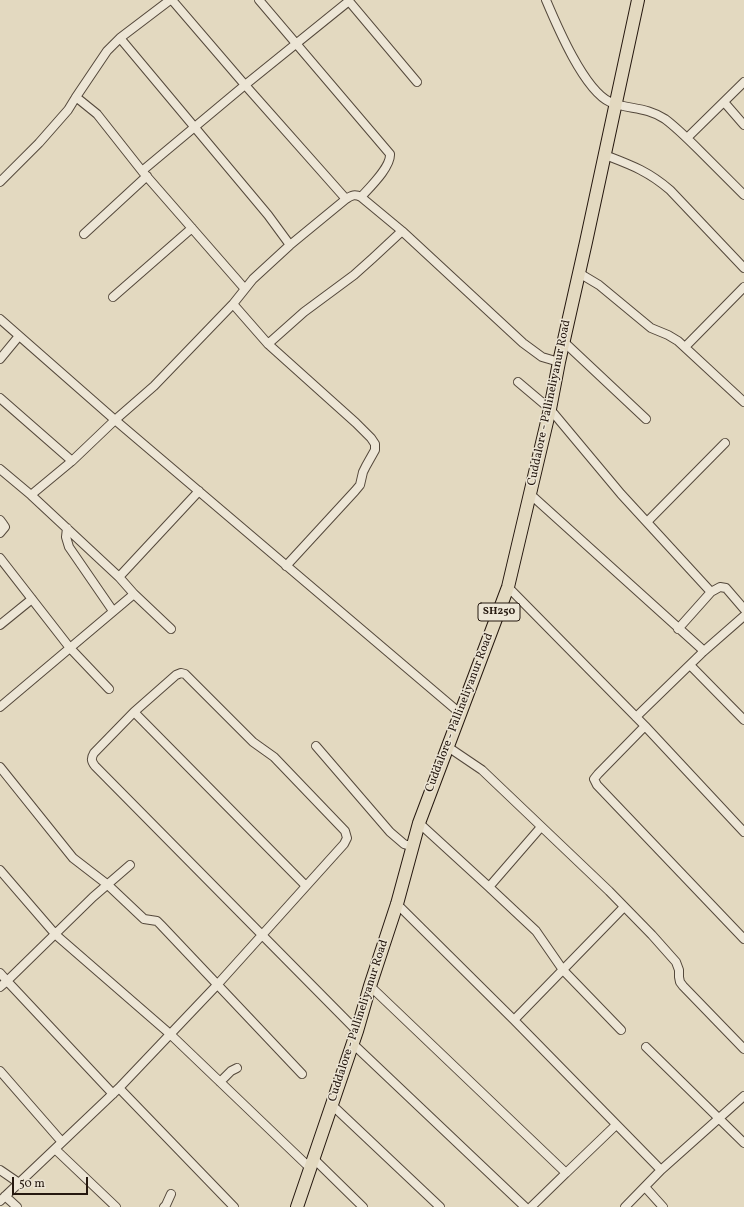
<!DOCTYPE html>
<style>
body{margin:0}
#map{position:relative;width:744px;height:1207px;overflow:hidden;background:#e3d9c0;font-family:Vollkorn,serif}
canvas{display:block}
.scale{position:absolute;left:12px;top:1177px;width:76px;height:18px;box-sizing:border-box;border:2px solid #25180f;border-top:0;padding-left:5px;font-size:12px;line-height:14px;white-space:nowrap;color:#25180f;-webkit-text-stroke:3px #ede6d6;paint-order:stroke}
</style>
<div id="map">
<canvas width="744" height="1207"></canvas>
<div class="scale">50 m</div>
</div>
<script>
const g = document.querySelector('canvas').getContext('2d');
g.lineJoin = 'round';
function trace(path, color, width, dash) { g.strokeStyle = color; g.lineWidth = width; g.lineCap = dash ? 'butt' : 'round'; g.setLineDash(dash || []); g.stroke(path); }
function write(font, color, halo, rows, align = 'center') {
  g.font = font + ' Vollkorn,serif'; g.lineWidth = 3; g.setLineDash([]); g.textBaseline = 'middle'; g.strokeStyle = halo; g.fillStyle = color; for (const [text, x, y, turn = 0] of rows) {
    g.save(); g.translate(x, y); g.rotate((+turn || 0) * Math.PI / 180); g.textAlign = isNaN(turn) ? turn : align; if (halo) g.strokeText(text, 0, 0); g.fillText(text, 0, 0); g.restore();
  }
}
const minor = new Path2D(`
 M 172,0 L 245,85 L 346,199
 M 259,0 L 390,154 C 391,167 370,187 361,197
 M 348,0 L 417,82
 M 546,0 C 557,26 584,90 610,102 C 629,110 645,106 665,119 C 677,128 688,139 699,150 C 714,165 729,180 744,195
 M 120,38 L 268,215 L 290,245
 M 76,97 L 97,114 L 142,171 L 245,289
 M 724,102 L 744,125
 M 687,138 L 744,82
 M 605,155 C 631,165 648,171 670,190 L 744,268
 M 142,171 L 245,85 L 349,1
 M 0,182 L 39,143 L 68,110 L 76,97 L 107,51 L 120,38 L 170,0
 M 84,234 L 147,176
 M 579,273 L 599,285 L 651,328 L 668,335 L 678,341 L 744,402
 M 113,297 L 192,228
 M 233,304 L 268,344 L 356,423 L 371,438 L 375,444 L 375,450 L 366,466 L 363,472 L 360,485 L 355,491 L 286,566
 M 0,319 L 115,420 L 461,714
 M 564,342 L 646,419
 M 268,344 L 304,312 L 354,275 L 373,258 L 402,231
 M 685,347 L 744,287
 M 0,359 L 19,336
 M 518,382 L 550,409 L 621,494 L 711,592
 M 0,398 L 72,461
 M 0,469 L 31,495 L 119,577
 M 530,494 L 704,651
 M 31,495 L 72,461 L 115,420 L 154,386 L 233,304 L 253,279 L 290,245 L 346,199 C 352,195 355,194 361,197 L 402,231 L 523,343 L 542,357 L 559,362
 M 0,520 L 3,524 L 5,527 L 0,533
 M 647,522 L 725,443
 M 67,528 L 66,537 L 69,547 L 113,611
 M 0,558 L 70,648 L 109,689
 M 508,587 L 645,726 L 744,832
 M 134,594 L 171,629
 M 0,625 L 32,599
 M 678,629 L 711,592 L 720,587 L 726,588 L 744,609
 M 690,665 L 744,720
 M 0,707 L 134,594 L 119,577 L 199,491
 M 134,712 L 306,886
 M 636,717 L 704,651 L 744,616
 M 645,726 L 598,774 L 594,779 L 597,785 L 744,939
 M 316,746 L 390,832 L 404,844 L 413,847
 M 448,747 L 482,770 L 609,891 L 652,935 L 676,962 L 679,970 L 679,977 L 680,982 L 683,986 L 744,1049
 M 0,767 L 73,858 L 108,885 L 144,919 L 157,921 L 161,925 L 302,1074
 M 419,823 L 489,887 L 541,827
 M 0,870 L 56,935 L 170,1034 L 310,1168
 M 489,887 L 536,931 L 563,970 L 621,1030
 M 397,904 L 514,1020 L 661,1170 L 625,1207
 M 0,973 L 7,981 L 0,987
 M 370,986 L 566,1173 L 616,1125
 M 514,1020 L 624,907
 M 352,1043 L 525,1207
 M 646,1047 L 744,1143
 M 0,1071 L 62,1142
 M 220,1082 L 231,1071 L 237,1068
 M 119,1088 L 234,1207
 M 113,1094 L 7,981 L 93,897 L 130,865
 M 332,1105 L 440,1207
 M 55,1149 L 116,1207
 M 314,1159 L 363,1207
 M 0,1170 L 19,1183
 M 661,1170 L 744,1096
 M 645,1187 L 663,1207
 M 5,1196 L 17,1207
 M 0,1201 L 119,1088 L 217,985 L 344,844 L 347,838 L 345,831 L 274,757 L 253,742 L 185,674 L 181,673 L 176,675 L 134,712 L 94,753 C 91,758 91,761 95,766 L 357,1031
 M 164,1207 L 166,1205 L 171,1194
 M 531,1207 L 566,1173`);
const primary = new Path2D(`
 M 297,1207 L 357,1031 L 370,986 L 397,904 L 419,823 L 508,587 L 550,409 L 559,362 L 586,242 L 638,0`);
trace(minor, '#54483b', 10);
trace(primary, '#25180f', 14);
trace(minor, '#ede6d6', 8);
trace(primary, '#e3d9c0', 12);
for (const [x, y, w] of [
 [499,612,42]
]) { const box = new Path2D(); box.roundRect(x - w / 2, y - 9, w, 18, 3); g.fillStyle = '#ede6d6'; g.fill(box); trace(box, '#25180f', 1); }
write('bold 11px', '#25180f', null, [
 ["SH250",499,612]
]);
write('12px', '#25180f', '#ede6d6', [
 ["Cuddalore - Pallineliyanur Road",550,403,-78],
 ["Cuddalore - Pallineliyanur Road",460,713,-69],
 ["Cuddalore - Pallineliyanur Road",359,1021,-72]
]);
</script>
